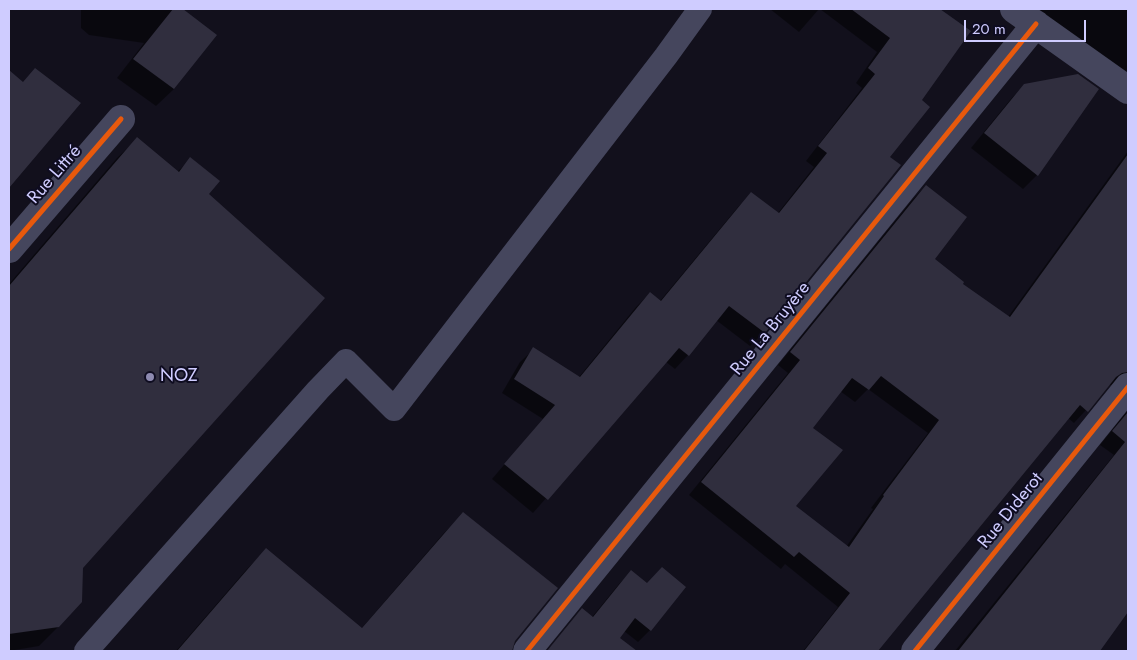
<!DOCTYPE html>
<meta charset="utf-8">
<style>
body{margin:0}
#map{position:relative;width:1137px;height:660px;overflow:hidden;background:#12101c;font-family:Jost,sans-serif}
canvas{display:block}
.frame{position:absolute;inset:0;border:10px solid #cfccff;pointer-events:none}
.scale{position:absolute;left:964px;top:20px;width:122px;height:22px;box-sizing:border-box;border:2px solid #cfccff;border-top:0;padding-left:6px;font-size:15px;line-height:18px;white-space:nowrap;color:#cfccff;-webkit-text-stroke:4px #0e0c20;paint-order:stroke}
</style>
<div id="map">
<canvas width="1137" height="660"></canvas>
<div class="frame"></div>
<div class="scale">20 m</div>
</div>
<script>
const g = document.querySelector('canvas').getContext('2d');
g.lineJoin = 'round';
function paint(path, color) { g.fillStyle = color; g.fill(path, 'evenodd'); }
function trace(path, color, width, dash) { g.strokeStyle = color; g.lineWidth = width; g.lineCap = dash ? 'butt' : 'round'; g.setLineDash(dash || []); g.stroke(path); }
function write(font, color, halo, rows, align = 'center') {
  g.font = font + ' Jost,sans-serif'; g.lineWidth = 4; g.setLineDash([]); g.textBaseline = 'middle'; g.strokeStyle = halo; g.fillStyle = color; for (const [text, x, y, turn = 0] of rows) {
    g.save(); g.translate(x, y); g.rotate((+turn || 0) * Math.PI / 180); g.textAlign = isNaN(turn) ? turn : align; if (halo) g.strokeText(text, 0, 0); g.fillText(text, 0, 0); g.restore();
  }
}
paint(new Path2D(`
 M 81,9 L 181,9 L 215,35 L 174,89 L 156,106 L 117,78 L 144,43 L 89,35 L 81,28 Z
 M 770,9 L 819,9 L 799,32 Z
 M 820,9 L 938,9 L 969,31 L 920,101 L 888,157 L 899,165 L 764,332 L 750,346 L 716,320 L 688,355 L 675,369 L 666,362 L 533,513 L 492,479 L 543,419 L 502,393 L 520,362 L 534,349 L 579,377 L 636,307 L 650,293 L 660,301 L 738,207 L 752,194 L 778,213 L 814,167 L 806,161 L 862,88 L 856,83 L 877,52 Z
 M 1035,9 L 1128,9 L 1128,75 Z
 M 9,72 L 22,83 L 79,103 L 9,186 Z
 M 1024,85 L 1098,89 L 1037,175 L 1023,189 L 971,148 L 1010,100 Z
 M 137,139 L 177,172 L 191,159 L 208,194 L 82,568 L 59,626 L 39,646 L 9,651 L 9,284 L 117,158 Z
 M 1128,151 L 1128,392 L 1118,384 L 1109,385 L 1074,423 L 1068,418 L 876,651 L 803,651 L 838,607 L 785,564 L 781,569 L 689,495 L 788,373 L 778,365 L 913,199 L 926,186 L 933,259 L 961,284 L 1008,317 ZM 868,389 L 928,433 L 871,508 L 873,509 L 846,547 L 795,506 L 811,428 L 840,391 L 855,402 Z
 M 1128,410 L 1128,609 L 1098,651 L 955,651 L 1114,455 L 1100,445 Z
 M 463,514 L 546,580 L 487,651 L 176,651 L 246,570 L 266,550 L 361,629 L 443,534 Z
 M 631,572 L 650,630 L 638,642 L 624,631 L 607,651 L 560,651 L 578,628 L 592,617 L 619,584 Z`), '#0007');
paint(new Path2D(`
 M 173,9 L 183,9 L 217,35 L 174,89 L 133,59 Z
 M 851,9 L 940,9 L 971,31 L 922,100 L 930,107 L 890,157 L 901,165 L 765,333 L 729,306 L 689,356 L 679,348 L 548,500 L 504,464 L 555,405 L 514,379 L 533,347 L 580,377 L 650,292 L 661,301 L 751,192 L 779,213 L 827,153 L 818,146 L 875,74 L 868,68 L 890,38 Z
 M 35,68 L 81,103 L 9,188 L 9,70 L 23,82 Z
 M 1078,74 L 1099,89 L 1038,176 L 984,133 L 1024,84 Z
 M 137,137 L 179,172 L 190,157 L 220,181 L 209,194 L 325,298 L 83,568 L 82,602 L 59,627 L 9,634 L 9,286 Z
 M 1128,154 L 1128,372 L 1122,373 L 1116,377 L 1088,412 L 1080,405 L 878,651 L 804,651 L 850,593 L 799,552 L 794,557 L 701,482 L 800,360 L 790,352 L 926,185 L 967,217 L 935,259 L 964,282 L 963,284 L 1010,317 ZM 881,376 L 939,420 L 883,495 L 884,496 L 849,547 L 796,506 L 843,450 L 813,428 L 852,378 L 869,390 Z
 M 1128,412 L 1128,612 L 1100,651 L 958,651 L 1125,442 L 1112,431 Z
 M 463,512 L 558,588 L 515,641 L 512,651 L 177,651 L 266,548 L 362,628 Z
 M 662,567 L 686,587 L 651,631 L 635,618 L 620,638 L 637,651 L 547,651 L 582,608 L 593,617 L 631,570 L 647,583 Z`), '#302e3e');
trace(new Path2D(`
 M 86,651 L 318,390 L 346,361 L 394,409 L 666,56 L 700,9`), '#45465d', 24);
trace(new Path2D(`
 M 1014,9 L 1128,90
 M 9,249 L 121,119
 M 527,651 L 1036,24
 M 915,651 L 1128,387`), '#45465d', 28);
trace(new Path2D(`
 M 9,249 L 121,119
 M 527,651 L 1036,24
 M 915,651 L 1128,387`), '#e8590c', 5);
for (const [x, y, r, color] of [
 [150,377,5,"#8d8ab0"]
]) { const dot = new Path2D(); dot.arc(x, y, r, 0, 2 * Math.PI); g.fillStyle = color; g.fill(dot); trace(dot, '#0e0c20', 2); }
write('18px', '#cfccff', '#0e0c20', [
 ["Rue Littré",55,175,-49],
 ["Rue La Bruyère",771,329,-51],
 ["Rue Diderot",1011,511,-51]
]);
write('18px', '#cfccff', '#0e0c20', [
 ["NOZ",160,377]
], 'left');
</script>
